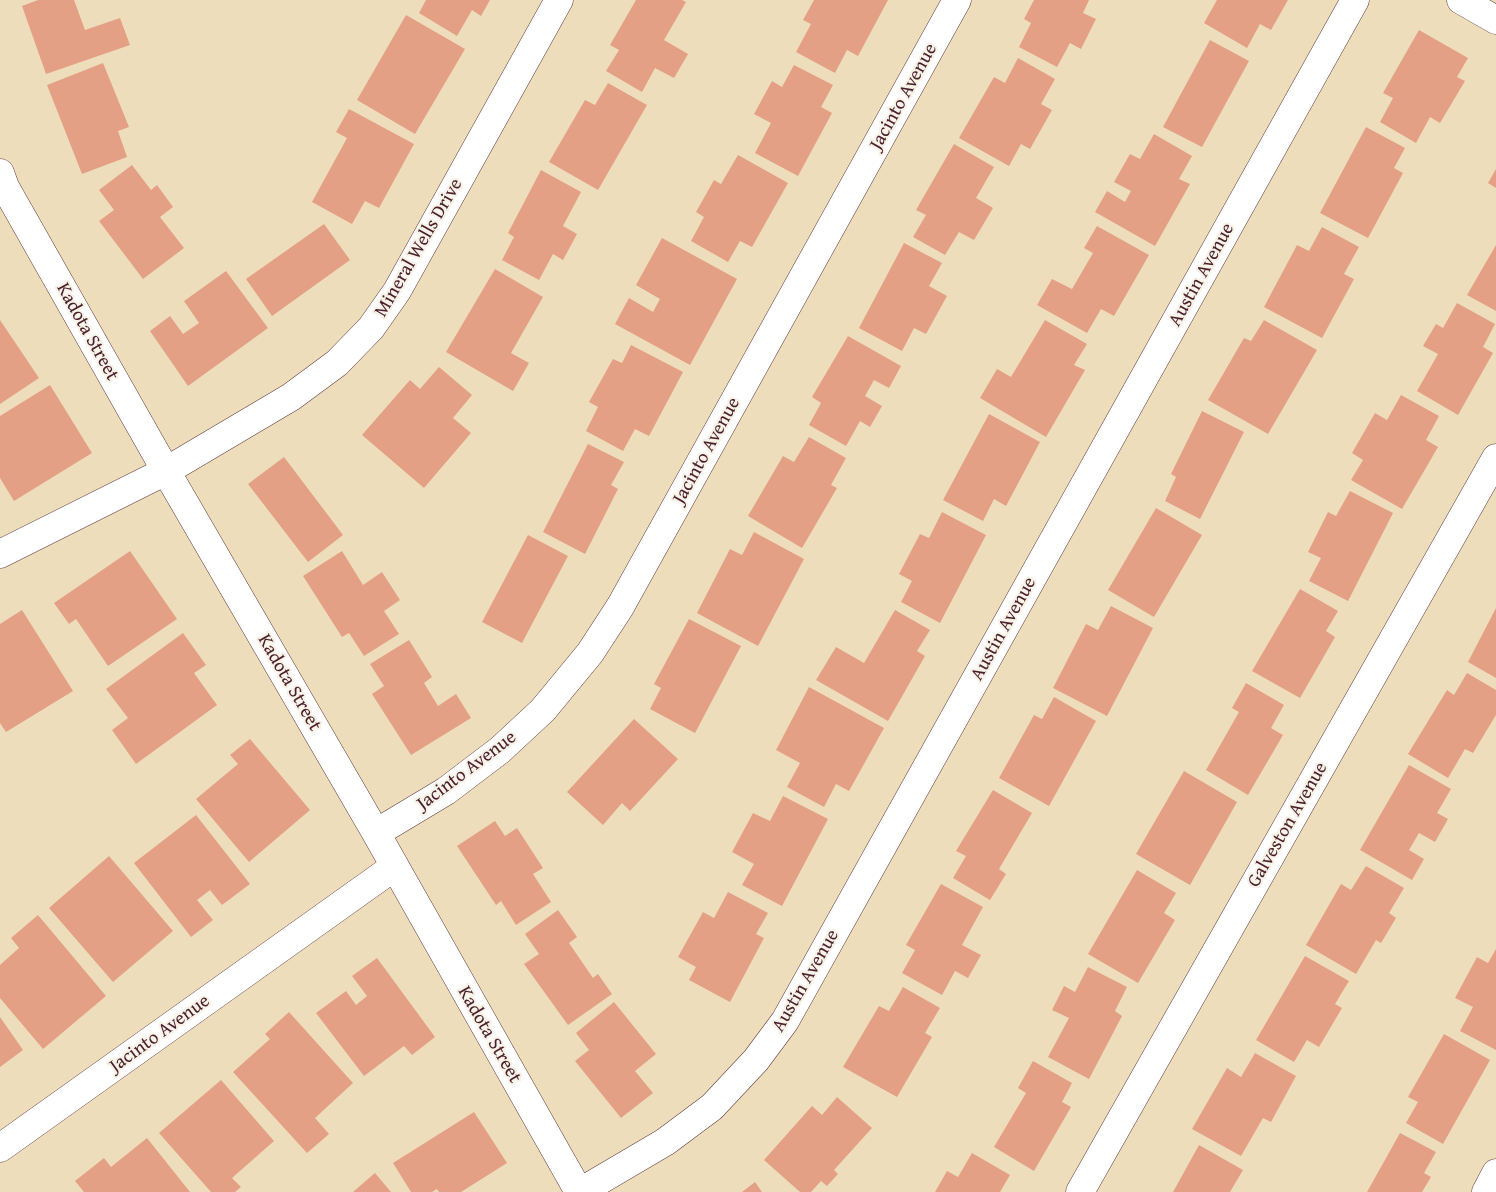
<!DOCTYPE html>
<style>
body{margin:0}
canvas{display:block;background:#edddbb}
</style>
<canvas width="1496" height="1192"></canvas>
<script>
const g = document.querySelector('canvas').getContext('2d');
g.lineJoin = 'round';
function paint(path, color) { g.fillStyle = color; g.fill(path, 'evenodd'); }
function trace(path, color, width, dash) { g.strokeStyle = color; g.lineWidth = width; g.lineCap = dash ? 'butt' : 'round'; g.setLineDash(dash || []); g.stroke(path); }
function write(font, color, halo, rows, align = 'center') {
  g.font = font + ' "Gentium Book Plus",serif'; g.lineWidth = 4.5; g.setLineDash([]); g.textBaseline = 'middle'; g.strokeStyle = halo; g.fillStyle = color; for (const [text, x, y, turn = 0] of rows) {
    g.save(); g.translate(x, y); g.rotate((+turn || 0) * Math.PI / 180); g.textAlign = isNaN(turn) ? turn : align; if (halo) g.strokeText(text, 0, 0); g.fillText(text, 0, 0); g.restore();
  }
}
paint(new Path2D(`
 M 38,0 L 74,0 L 85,30 L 120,18 L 130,45 L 46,74 L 22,6 Z
 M 426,0 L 490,0 L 481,16 L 472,10 L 457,36 L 419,13 Z
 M 636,0 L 682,0 L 686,2 L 664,40 L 688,54 L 674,78 L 655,68 L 642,92 L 606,71 L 619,50 L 610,45 Z
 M 814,0 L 888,0 L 858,56 L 847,50 L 835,73 L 796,52 L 811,24 L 803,20 Z
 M 1034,0 L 1089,0 L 1083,13 L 1096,19 L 1081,49 L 1070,43 L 1057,67 L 1019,47 L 1031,23 L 1024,19 Z
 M 1217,0 L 1288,0 L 1271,30 L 1260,24 L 1247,48 L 1204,23 Z
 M 406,15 L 465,49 L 415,134 L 357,100 Z
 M 1419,30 L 1468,58 L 1457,77 L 1465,81 L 1440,123 L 1430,117 L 1416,143 L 1380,122 L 1393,98 L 1383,93 Z
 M 1210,40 L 1249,61 L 1202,147 L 1163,127 Z
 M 1018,58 L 1055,79 L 1041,104 L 1052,110 L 1030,149 L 1021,144 L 1009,166 L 959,138 L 994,77 L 1005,83 Z
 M 103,63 L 129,127 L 118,131 L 127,157 L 82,174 L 47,85 Z
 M 794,65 L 833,85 L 821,107 L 832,113 L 798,176 L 755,153 L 771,123 L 754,114 L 772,81 L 782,87 Z
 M 608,83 L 647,105 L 598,190 L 549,162 L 585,100 L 595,105 Z
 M 349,109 L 414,144 L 379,208 L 365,201 L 352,224 L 312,202 L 347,138 L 336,132 Z
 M 1366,127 L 1405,148 L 1394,168 L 1403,173 L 1368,238 L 1320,213 Z
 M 1154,134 L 1192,156 L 1179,179 L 1190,184 L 1155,246 L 1095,212 L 1107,191 L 1125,202 L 1131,191 L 1114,182 L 1130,154 L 1140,159 Z
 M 954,144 L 994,167 L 976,198 L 993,208 L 974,240 L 959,232 L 945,255 L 913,237 L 926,215 L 916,210 Z
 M 738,155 L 788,183 L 752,247 L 740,241 L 728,262 L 691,241 L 704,217 L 696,212 L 714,180 L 721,184 Z
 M 132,165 L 151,190 L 157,185 L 173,207 L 160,217 L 184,248 L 143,279 L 99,221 L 114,210 L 99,190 Z
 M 1496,169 L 1496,188 L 1488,183 Z
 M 541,170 L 581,192 L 563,226 L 577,234 L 563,260 L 553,254 L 539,280 L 502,260 L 514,237 L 508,233 Z
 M 324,224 L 350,260 L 272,316 L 246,279 Z
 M 1097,226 L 1149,255 L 1114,316 L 1101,309 L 1087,333 L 1037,305 L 1052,279 L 1072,289 L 1093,253 L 1084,248 Z
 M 1322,227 L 1359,247 L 1344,274 L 1354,279 L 1322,338 L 1264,307 L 1297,245 L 1309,251 Z
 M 662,238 L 737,279 L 690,365 L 615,324 L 629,298 L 653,312 L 660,299 L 636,285 Z
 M 904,243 L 942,263 L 929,286 L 947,296 L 926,334 L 914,328 L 902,351 L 859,328 Z
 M 1496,245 L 1496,311 L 1467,295 Z
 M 495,269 L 543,297 L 511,353 L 529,363 L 513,391 L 446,352 Z
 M 226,271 L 268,328 L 188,386 L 150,331 L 170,316 L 183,334 L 199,323 L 184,301 Z
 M 1457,303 L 1495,324 L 1483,347 L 1493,353 L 1458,415 L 1417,391 L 1438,354 L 1423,346 L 1436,324 L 1443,328 Z
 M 0,320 L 39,378 L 0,404 Z
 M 1045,320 L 1087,344 L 1074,365 L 1085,370 L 1046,437 L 980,398 L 997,369 L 1011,377 Z
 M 1264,320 L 1317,350 L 1268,434 L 1208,400 L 1244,338 L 1251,341 Z
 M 848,336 L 901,366 L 889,388 L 874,380 L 865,396 L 882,406 L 870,427 L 860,421 L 846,446 L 809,425 L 821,403 L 812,397 Z
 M 631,345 L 683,372 L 649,436 L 635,429 L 623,451 L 586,431 L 598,407 L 589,402 L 613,359 L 622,363 Z
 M 439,367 L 472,395 L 453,418 L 471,433 L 424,488 L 362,435 L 410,380 L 420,389 Z
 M 50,385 L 92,453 L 14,501 L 0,478 L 0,416 Z
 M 1401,395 L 1439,416 L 1426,440 L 1438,447 L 1402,509 L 1351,480 L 1363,460 L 1352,453 L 1375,413 L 1387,420 Z
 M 1202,411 L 1244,432 L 1200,519 L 1165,501 L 1176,477 L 1171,474 Z
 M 989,414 L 1040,442 L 1006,506 L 994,499 L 983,521 L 943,500 Z
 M 809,437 L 846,458 L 831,485 L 837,488 L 802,548 L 748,516 L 783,456 L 794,462 Z
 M 588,444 L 624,462 L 611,485 L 618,489 L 585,554 L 543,532 Z
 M 284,457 L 343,535 L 308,562 L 248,484 Z
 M 1350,491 L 1393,513 L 1348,601 L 1309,581 L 1321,558 L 1308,552 L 1328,512 L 1336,516 Z
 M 1156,508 L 1202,535 L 1154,617 L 1108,590 Z
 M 942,512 L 986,535 L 940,623 L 901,602 L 912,581 L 899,574 L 920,534 L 929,538 Z
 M 754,532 L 804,559 L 758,646 L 697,613 L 730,549 L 742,555 Z
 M 528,535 L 568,556 L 522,643 L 482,622 Z
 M 130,551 L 177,619 L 108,666 L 76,619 L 69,624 L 54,603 Z
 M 342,551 L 363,585 L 382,572 L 400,600 L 384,611 L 399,634 L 364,656 L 349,633 L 342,637 L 303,576 Z
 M 1300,589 L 1338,611 L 1326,631 L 1335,637 L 1300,698 L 1252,671 Z
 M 1111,606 L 1153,628 L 1107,716 L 1053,688 L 1086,624 L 1098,630 Z
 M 1496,608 L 1496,678 L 1468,662 Z
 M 22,610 L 73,691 L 6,732 L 0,723 L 0,624 Z
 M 895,610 L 930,630 L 917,651 L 925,656 L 888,721 L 816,680 L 836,647 L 864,663 Z
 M 689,619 L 741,646 L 695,733 L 650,709 L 661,688 L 654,684 Z
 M 183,633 L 206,665 L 194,673 L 217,705 L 136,764 L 112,730 L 128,718 L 106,689 Z
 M 409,640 L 432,677 L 424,683 L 438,706 L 456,694 L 471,718 L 411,755 L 372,694 L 384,686 L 370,664 Z
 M 1467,673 L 1496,690 L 1496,715 L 1473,753 L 1465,749 L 1448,778 L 1408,754 L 1447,690 L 1454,695 Z
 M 1246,683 L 1284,705 L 1271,728 L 1283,735 L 1248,795 L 1206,770 L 1239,712 L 1232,708 Z
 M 809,687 L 884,728 L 849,791 L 836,784 L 824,807 L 787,787 L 800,763 L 776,750 Z
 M 1054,697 L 1096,721 L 1049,806 L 999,778 L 1034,715 L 1042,719 Z
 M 634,719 L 678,759 L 630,811 L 622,803 L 603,825 L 567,792 Z
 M 250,739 L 310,810 L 249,862 L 196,799 L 238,764 L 230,755 Z
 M 1409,765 L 1451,789 L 1437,813 L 1448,819 L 1435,842 L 1419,833 L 1409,850 L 1424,859 L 1412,880 L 1360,850 Z
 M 1184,771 L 1237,802 L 1190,885 L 1136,854 Z
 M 993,790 L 1032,813 L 999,869 L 1006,874 L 990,900 L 953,878 L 966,856 L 956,851 Z
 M 783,796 L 828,819 L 782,906 L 742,885 L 754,864 L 732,852 L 753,813 L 770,821 Z
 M 196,815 L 250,884 L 222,905 L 210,890 L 197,900 L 213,920 L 191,937 L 134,863 Z
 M 495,821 L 505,836 L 517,828 L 543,868 L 533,874 L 551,902 L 516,925 L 501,901 L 496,905 L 457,846 Z
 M 109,856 L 173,931 L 113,982 L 49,908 Z
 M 1366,866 L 1404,888 L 1389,913 L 1396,918 L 1381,943 L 1376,940 L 1356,974 L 1306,945 L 1341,884 L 1351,890 Z
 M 1137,870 L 1176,893 L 1164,913 L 1175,920 L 1138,983 L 1088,954 Z
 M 941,884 L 983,907 L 962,945 L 981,955 L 968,978 L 955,971 L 942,995 L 902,973 L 915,950 L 906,945 Z
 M 728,892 L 768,913 L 756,934 L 764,938 L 730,1002 L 689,980 L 696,967 L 678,957 L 703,912 L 714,918 Z
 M 558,910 L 577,937 L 569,943 L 593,978 L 598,974 L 612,994 L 568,1025 L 524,964 L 539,954 L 525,934 Z
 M 38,915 L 106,996 L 43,1049 L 0,998 L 0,965 L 19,948 L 11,938 Z
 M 1496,949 L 1496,1050 L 1460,1031 L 1473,1007 L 1455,998 L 1477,957 L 1488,963 Z
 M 1305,956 L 1349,981 L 1335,1004 L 1342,1008 L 1319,1047 L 1307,1040 L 1294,1062 L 1256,1040 Z
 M 377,958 L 435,1037 L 412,1055 L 404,1046 L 364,1076 L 316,1013 L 346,991 L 356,1005 L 367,996 L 352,976 Z
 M 1088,967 L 1127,987 L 1115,1011 L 1122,1016 L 1089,1079 L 1048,1057 L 1069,1018 L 1052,1010 L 1064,986 L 1075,992 Z
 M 903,987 L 940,1008 L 925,1033 L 932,1037 L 897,1097 L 843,1067 L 879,1006 L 889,1011 Z
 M 614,1002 L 656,1054 L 635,1071 L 653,1093 L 621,1118 L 575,1061 L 589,1050 L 576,1033 Z
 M 289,1012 L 353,1083 L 315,1118 L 329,1134 L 307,1153 L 233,1072 L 270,1039 L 265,1034 Z
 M 0,1017 L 23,1050 L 0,1067 Z
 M 1444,1034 L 1490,1060 L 1443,1144 L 1406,1123 L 1418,1102 L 1408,1097 Z
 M 1255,1053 L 1296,1076 L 1271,1122 L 1263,1118 L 1241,1156 L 1192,1129 L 1227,1068 L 1241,1077 Z
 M 1033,1061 L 1072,1083 L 1062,1102 L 1071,1107 L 1034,1171 L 994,1147 L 1026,1093 L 1018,1088 Z
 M 221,1080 L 274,1141 L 232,1178 L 241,1187 L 235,1192 L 211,1192 L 159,1133 Z
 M 837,1097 L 872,1128 L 834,1170 L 838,1174 L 827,1186 L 821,1181 L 811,1192 L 800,1192 L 764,1160 L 812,1106 L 822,1115 Z
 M 474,1112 L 507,1163 L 461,1192 L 439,1192 L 437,1189 L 432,1192 L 411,1192 L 393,1163 Z
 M 1400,1133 L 1436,1152 L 1424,1173 L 1431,1177 L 1422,1192 L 1367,1192 Z
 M 147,1138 L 190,1192 L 84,1192 L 75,1181 L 104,1158 L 111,1167 Z
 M 1199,1145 L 1243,1170 L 1230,1192 L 1173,1192 Z
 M 972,1153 L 1010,1175 L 1000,1192 L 935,1192 L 947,1171 L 958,1177 Z
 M 375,1173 L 391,1192 L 353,1192 Z
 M 755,1182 L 762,1192 L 742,1192 Z`), '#e4a085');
const minor = new Path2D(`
 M 1461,0 L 1496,20
 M 0,173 L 5,187 L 166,471 L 376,833 L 579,1192
 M 0,554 L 166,471 L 291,397 L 337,363 L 371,328 L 397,291 L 559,0
 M 376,833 L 446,791 L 500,750 L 543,710 L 590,653 L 620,607 L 957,0
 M 0,1148 L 394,867
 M 580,1192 L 665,1142 L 712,1107 L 756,1060 L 785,1021 L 1355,0
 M 1080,1192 L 1496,458
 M 1486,1192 L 1496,1173`);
trace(minor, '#623c41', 29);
trace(minor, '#fff', 28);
write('19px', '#4a1f2b', '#f7f3e8', [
 ["Jacinto Avenue",904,97,-61],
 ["Mineral Wells Drive",419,248,-60],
 ["Austin Avenue",1202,275,-61],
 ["Kadota Street",87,332,61],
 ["Jacinto Avenue",707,451,-61],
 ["Austin Avenue",1004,629,-61],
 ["Kadota Street",289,683,60],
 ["Jacinto Avenue",467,771,-37],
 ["Galveston Avenue",1288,825,-60],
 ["Austin Avenue",806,981,-60],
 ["Jacinto Avenue",160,1034,-36],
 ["Kadota Street",489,1035,60]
]);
</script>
